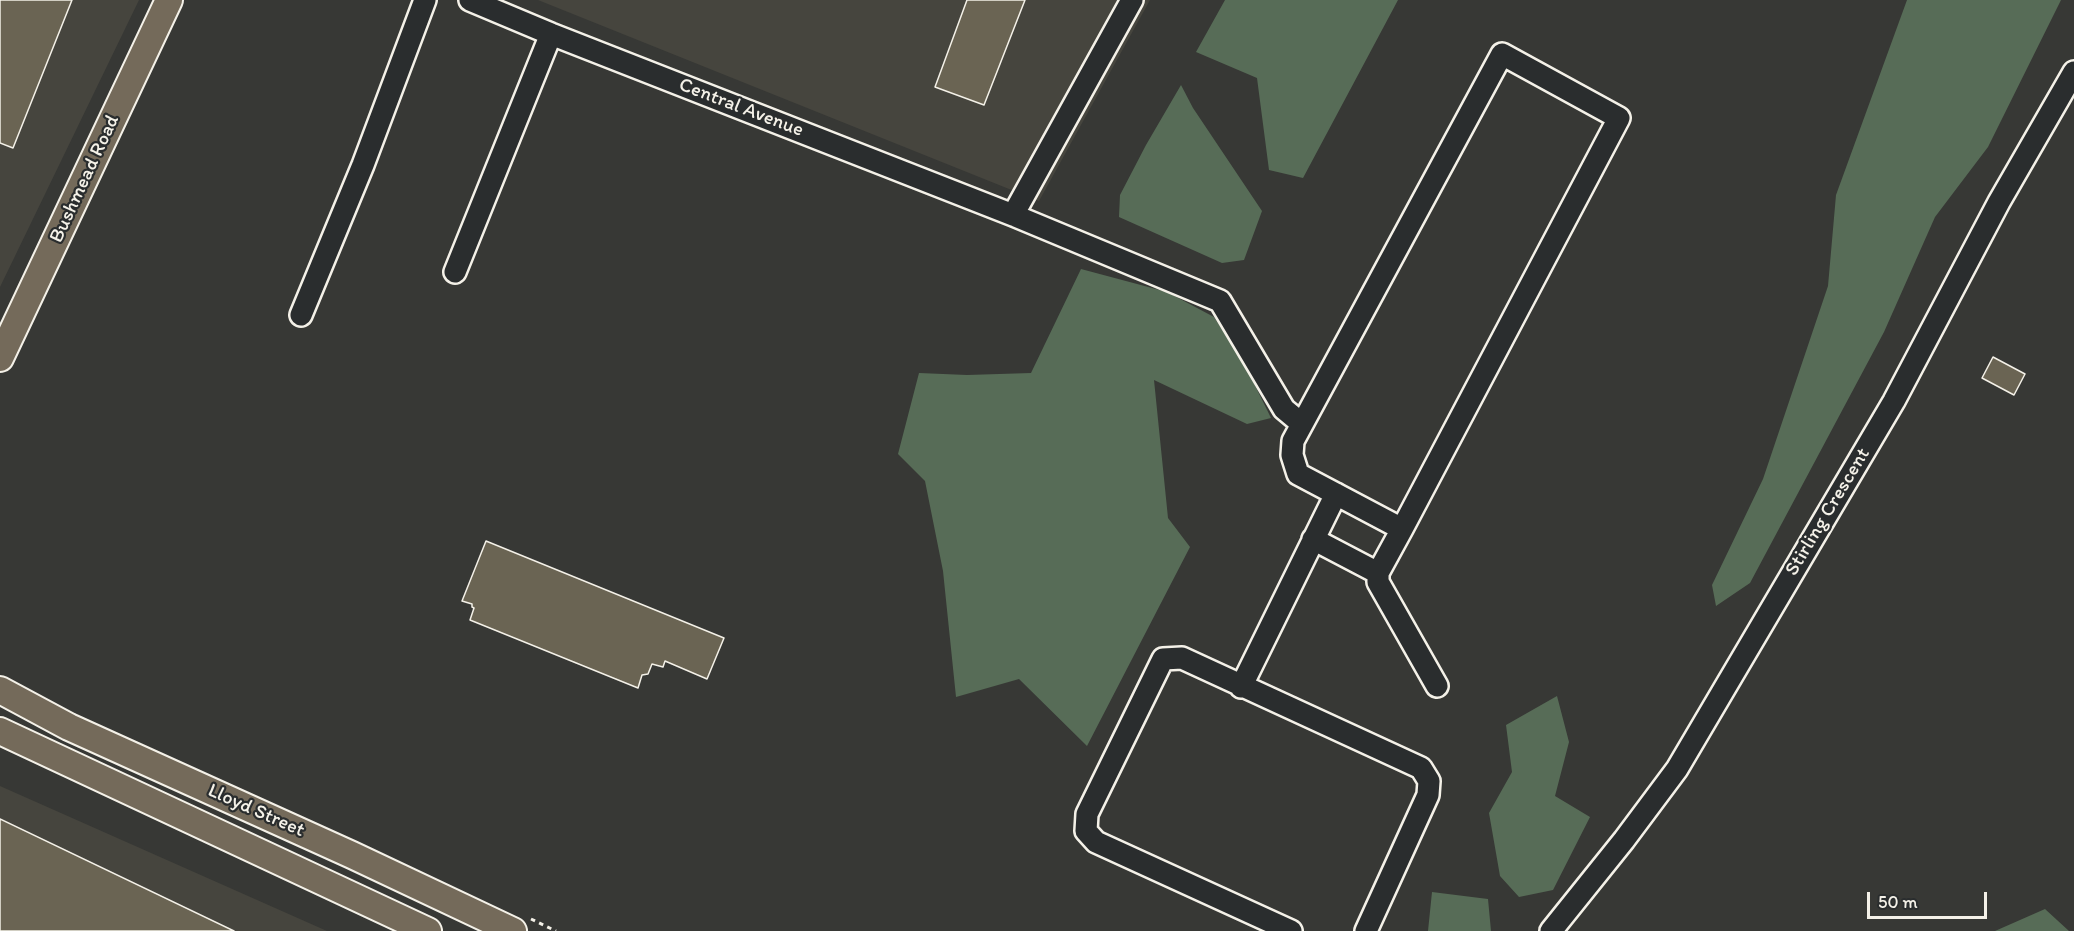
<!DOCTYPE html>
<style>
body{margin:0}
#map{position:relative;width:2074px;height:931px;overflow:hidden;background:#373835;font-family:Itim,sans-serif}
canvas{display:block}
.scale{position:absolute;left:1867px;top:892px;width:120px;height:27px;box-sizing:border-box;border:3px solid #f4f1e8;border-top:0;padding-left:8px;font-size:18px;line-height:21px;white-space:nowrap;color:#f4f1e8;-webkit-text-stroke:4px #2a2d2e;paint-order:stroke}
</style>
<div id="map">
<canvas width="2074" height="931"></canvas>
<div class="scale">50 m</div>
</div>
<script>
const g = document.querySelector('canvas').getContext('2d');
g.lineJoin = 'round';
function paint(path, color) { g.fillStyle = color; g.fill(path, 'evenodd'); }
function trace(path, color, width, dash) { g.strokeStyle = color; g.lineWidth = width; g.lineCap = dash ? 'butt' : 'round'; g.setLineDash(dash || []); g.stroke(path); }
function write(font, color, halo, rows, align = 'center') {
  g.font = font + ' Itim,sans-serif'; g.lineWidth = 4.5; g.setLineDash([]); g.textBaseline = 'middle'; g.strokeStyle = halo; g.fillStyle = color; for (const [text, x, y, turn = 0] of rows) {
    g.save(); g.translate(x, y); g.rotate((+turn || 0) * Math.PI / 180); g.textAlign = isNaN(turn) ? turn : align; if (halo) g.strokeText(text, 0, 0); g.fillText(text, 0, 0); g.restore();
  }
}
paint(new Path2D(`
 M 0,0 L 139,0 L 0,287 Z
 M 538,0 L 1150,0 L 1039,201 Z
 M 0,786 L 327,931 L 0,931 Z`), '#46453e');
paint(new Path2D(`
 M 1225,0 L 1398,0 L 1303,178 L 1269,170 L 1257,78 L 1196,52 Z
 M 1907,0 L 2061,0 L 1988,147 L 1935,217 L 1884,332 L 1750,583 L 1716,606 L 1712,585 L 1763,479 L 1828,286 L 1836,195 Z
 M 1181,85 L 1193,108 L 1262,211 L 1244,260 L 1222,263 L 1119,217 L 1120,195 L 1146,145 Z
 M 1081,269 L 1167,292 L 1214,317 L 1246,367 L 1271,418 L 1247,424 L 1154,380 L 1168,518 L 1190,547 L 1087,746 L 1019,679 L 956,697 L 943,571 L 925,481 L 898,454 L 919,373 L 967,375 L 1031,373 Z
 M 1557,696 L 1569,742 L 1555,796 L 1590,817 L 1553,890 L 1519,897 L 1500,876 L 1489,813 L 1512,772 L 1506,725 Z
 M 1432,892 L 1488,899 L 1491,931 L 1428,931 Z
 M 2045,909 L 2069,931 L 1995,931 Z`), '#576c57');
const building = new Path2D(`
 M 0,0 L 72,0 L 13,148 L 0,143 Z
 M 967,0 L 1025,0 L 984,105 L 935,87 Z
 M 1993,357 L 2025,374 L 2014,395 L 1982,378 Z
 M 486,541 L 724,638 L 707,679 L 665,661 L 663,667 L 652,664 L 648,674 L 642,675 L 638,688 L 470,620 L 474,608 L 472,607 L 472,604 L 462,601 Z
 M 0,819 L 234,931 L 0,931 Z`);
paint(building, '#6a6453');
trace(building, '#f4f1e8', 1.5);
const minor = new Path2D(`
 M 470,0 L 551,34 L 1013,215 L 1220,301 L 1284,409 L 1302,424
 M 1013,215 L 1132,0
 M 455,272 L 551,34
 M 301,315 L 363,165 L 425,0
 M 1402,529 L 1298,474 L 1292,455 L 1293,441 L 1502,54 L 1619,118 L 1402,529 L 1378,573 L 1378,582 L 1437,686
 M 1313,539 L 1378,573
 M 1241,687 L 1336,494
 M 1291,931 L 1096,842 L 1086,831 L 1087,814 L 1163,659 L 1182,658 L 1421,768 L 1429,781 L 1428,795 L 1366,931
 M 1551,931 L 1624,840 L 1677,769 L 1894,401 L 1999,202 L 2074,72`);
const major = new Path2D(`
 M 0,358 L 169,0
 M 0,690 L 69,727 L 352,855 L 513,931
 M 0,731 L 428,931`);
trace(minor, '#f4f1e8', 26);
trace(major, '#f4f1e8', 30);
trace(new Path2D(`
 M 531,919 L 556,931`), '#f4f1e8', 3, [4.5, 4.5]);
trace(minor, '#2a2d2e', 21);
trace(major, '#746a5a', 26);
write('20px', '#f4f1e8', '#2a2d2e', [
 ["Central Avenue",741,108,21],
 ["Bushmead Road",85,179,-65],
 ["Stirling Crescent",1828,512,-59],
 ["Lloyd Street",256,811,24]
]);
</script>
